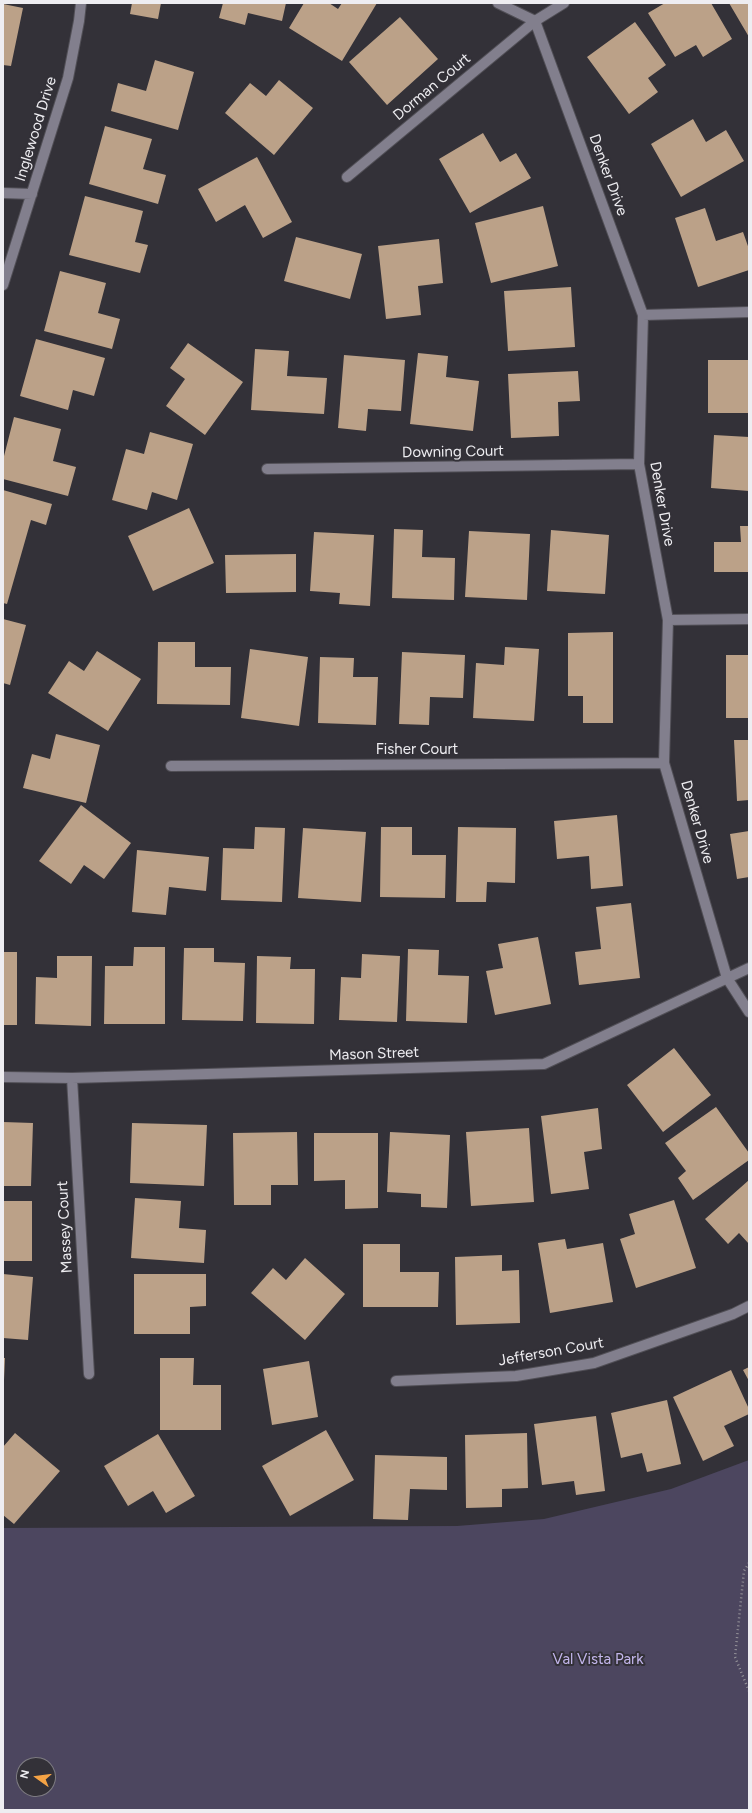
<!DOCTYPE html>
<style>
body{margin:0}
#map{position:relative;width:752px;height:1813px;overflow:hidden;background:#333138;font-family:Figtree,sans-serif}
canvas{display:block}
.frame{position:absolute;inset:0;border:4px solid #eeedf1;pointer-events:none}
.north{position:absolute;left:16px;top:1757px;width:40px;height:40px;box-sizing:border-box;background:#333138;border:1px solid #7e7c82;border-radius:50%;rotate:284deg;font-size:11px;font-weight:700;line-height:16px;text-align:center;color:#eeedf1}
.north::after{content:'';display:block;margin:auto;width:14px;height:18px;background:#f5a345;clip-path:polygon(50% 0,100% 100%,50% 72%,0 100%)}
</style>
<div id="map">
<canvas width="752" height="1813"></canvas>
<div class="frame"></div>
<div class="north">N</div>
</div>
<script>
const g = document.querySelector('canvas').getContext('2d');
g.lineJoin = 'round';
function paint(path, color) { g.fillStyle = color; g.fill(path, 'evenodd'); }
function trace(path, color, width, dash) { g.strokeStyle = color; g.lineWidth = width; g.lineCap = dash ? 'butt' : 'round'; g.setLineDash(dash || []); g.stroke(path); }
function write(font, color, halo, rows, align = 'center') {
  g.font = font + ' Figtree,sans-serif'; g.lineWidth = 4; g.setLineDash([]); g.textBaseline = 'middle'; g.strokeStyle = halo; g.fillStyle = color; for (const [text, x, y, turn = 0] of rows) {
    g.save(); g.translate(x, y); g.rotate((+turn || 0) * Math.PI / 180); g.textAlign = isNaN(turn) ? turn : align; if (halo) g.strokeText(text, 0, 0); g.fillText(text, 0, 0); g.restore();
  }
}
paint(new Path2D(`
 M 749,1460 L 749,1810 L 3,1810 L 3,1528 L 457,1526 L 544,1519 L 671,1489 ZM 24,1765 L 48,1765 L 48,1789 L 24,1789 Z`), '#4c465f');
paint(new Path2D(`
 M 132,3 L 161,3 L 158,19 L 130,14 Z
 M 223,3 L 286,3 L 282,21 L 248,13 L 245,25 L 219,18 Z
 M 304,3 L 329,3 L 338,9 L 342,3 L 377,3 L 342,61 L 289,28 Z
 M 665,3 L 711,3 L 732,39 L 703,57 L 696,45 L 675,57 L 648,13 Z
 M 729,3 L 749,3 L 749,37 Z
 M 3,4 L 23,8 L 11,66 L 3,65 Z
 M 400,17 L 438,59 L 387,105 L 349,62 Z
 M 635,22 L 666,65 L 648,78 L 658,92 L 629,114 L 587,57 Z
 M 155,60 L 194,72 L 178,130 L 111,111 L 118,83 L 146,91 Z
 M 279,80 L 313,108 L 274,155 L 225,113 L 250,83 L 266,96 Z
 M 693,119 L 706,142 L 726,130 L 744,161 L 681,197 L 651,144 Z
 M 105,126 L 152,139 L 143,169 L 166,175 L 158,204 L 89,184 Z
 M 483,133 L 500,162 L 516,153 L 531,178 L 470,213 L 439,159 Z
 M 257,157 L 292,222 L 263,238 L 245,205 L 216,222 L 198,189 Z
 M 85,196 L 143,211 L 135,242 L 148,245 L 140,273 L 69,255 Z
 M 543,206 L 558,266 L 491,283 L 475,223 Z
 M 705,208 L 716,241 L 743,232 L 749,249 L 749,270 L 698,287 L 675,218 Z
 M 296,237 L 362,254 L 350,299 L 284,281 Z
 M 439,239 L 443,283 L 418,286 L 421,315 L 386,319 L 378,246 Z
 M 60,271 L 106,283 L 98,313 L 120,319 L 112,349 L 44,331 Z
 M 571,287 L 575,347 L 508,351 L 504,291 Z
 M 36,339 L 105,358 L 94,396 L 73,390 L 68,410 L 20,396 Z
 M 188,343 L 243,382 L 205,435 L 166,406 L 185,379 L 170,368 Z
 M 255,349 L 289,351 L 287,376 L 327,378 L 324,414 L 251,410 Z
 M 418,353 L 448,356 L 446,377 L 479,381 L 473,431 L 410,424 Z
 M 344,355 L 405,360 L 401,411 L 368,409 L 366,431 L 338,428 Z
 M 708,360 L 749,360 L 749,413 L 708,413 Z
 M 578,371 L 580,401 L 558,402 L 559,436 L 511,438 L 508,374 Z
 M 14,417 L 61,429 L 53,461 L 76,467 L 68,496 L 3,479 L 3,460 Z
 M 150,432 L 193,444 L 177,500 L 152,492 L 147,510 L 112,500 L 126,449 L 144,454 Z
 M 714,435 L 749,437 L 749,491 L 711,488 Z
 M 3,490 L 52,504 L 46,525 L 31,520 L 7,604 L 3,603 Z
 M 189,508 L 214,563 L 153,591 L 128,536 Z
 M 740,526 L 749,526 L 749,572 L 714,572 L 714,542 L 741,542 Z
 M 394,529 L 423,530 L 422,557 L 455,558 L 454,600 L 392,598 Z
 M 551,530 L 609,535 L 605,594 L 547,591 Z
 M 469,531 L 530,534 L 527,600 L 465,597 Z
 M 314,532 L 374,535 L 370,606 L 339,604 L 340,593 L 310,591 Z
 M 296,554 L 296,592 L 226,593 L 225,555 Z
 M 3,619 L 26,625 L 10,685 L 3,683 Z
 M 613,632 L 613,723 L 583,723 L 583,696 L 568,696 L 568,633 Z
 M 158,642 L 195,642 L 195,667 L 231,667 L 230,705 L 157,704 Z
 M 505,647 L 539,649 L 534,721 L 473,718 L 476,663 L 504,665 Z
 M 250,649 L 308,657 L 299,726 L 241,718 Z
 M 97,651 L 141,679 L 108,731 L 48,693 L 69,661 L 84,671 Z
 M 402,652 L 465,655 L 463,698 L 430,697 L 429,725 L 399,724 Z
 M 726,655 L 749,655 L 749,718 L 726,718 Z
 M 320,657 L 354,658 L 353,677 L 378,677 L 376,725 L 318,723 Z
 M 56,734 L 100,745 L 86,803 L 23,788 L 32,754 L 50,759 Z
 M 734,740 L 749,740 L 749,800 L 737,801 Z
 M 81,805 L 131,843 L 104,879 L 84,865 L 71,884 L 39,861 Z
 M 617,815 L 623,886 L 591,889 L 589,856 L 557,859 L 554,821 Z
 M 255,827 L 285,828 L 282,902 L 221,900 L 223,848 L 254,849 Z
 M 381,827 L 412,827 L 412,855 L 446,855 L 445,898 L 380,897 Z
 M 458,827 L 516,828 L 515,883 L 487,882 L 486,902 L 456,902 Z
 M 303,828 L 366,832 L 361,902 L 298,898 Z
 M 749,831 L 749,877 L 737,879 L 730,834 Z
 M 137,850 L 209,857 L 206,891 L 169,887 L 166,915 L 132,912 Z
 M 631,903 L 640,978 L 579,985 L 575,952 L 601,949 L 596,907 Z
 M 538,937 L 551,1004 L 495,1015 L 486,971 L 503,968 L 498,944 Z
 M 134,947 L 165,947 L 165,1024 L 104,1024 L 105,966 L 133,966 Z
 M 184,948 L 214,948 L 214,962 L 245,963 L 243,1021 L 182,1020 Z
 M 408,949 L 439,950 L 438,975 L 469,976 L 467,1023 L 406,1021 Z
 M 3,952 L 17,952 L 17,1025 L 3,1025 Z
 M 362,954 L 400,956 L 397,1022 L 339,1020 L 341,977 L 361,978 Z
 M 57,956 L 92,956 L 91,1026 L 35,1024 L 36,977 L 57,978 Z
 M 257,956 L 291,957 L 290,969 L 315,969 L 314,1024 L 256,1023 Z
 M 674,1048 L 711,1095 L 663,1132 L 627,1085 Z
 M 716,1107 L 749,1153 L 749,1160 L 693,1200 L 678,1178 L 686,1171 L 665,1143 Z
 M 598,1108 L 602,1149 L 584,1152 L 589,1189 L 551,1194 L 541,1116 Z
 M 3,1122 L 33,1123 L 31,1186 L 3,1186 Z
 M 132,1123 L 207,1125 L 204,1186 L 130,1183 Z
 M 529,1128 L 534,1202 L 471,1206 L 466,1132 Z
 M 297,1132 L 298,1185 L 271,1185 L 271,1205 L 234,1205 L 233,1133 Z
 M 390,1132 L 450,1135 L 447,1208 L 421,1207 L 421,1194 L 387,1192 Z
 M 314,1133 L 378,1133 L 378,1208 L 345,1209 L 345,1180 L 314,1181 Z
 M 749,1180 L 749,1244 L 739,1233 L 728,1244 L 705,1219 Z
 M 135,1198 L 181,1201 L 179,1228 L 206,1230 L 204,1263 L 131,1258 Z
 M 674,1200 L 696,1268 L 636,1288 L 620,1239 L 635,1234 L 629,1214 Z
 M 3,1201 L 32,1201 L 32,1261 L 3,1261 Z
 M 565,1239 L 567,1249 L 603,1243 L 613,1302 L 550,1313 L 538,1243 Z
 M 363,1244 L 400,1244 L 400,1272 L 439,1272 L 438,1307 L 363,1307 Z
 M 502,1255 L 502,1271 L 519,1270 L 520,1323 L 456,1325 L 455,1257 Z
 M 305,1258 L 345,1294 L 305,1340 L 251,1293 L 273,1268 L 286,1280 Z
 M 3,1274 L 33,1277 L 28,1340 L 3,1338 Z
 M 134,1274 L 206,1274 L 206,1306 L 190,1307 L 190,1334 L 134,1334 Z
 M 3,1358 L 5,1358 L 4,1380 L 3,1380 Z
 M 160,1358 L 194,1358 L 193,1385 L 221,1385 L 221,1430 L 160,1430 Z
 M 309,1361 L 318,1417 L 272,1425 L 263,1369 Z
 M 749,1367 L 749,1381 L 743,1370 Z
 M 731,1370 L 749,1409 L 749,1414 L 724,1426 L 734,1446 L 703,1461 L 673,1397 Z
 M 667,1400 L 681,1464 L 647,1472 L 642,1453 L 621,1458 L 611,1413 Z
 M 596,1416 L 605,1491 L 576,1495 L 574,1481 L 542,1485 L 534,1424 Z
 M 326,1430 L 354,1480 L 290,1516 L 262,1466 Z
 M 15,1433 L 60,1471 L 14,1524 L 3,1515 L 3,1447 Z
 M 527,1433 L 528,1488 L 502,1489 L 502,1507 L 466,1508 L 465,1435 Z
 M 158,1434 L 195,1496 L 166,1513 L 153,1491 L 128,1506 L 104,1466 Z
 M 375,1455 L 447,1457 L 447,1490 L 410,1489 L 408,1520 L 373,1519 Z`), '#bba188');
const minor = new Path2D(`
 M 498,3 L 535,21 L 643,315 L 639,464 L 668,620 L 664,763 L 727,978 L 749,1012
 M 347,177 L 535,21 L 564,3
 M 3,193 L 32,194
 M 3,285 L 68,78 L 79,21 L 81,3
 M 643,315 L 749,312
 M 267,469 L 639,464
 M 668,620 L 749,619
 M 171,766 L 664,763
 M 3,1077 L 72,1078 L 544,1064 L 749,968
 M 72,1078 L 89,1374
 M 396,1381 L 516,1376 L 594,1363 L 733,1314 L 749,1306`);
trace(minor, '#514f56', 12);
trace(new Path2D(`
 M 749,1563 L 744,1571 L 735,1657 L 749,1691`), '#959399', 2.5, [1, 3]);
trace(minor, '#827f8d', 10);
write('15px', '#eeedf1', '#333138', [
 ["Dorman Court",432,87,-40],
 ["Inglewood Drive",36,129,-73],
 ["Denker Drive",608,175,70],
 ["Downing Court",453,452,-1],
 ["Denker Drive",662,504,80],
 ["Fisher Court",417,750],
 ["Denker Drive",697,822,74],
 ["Mason Street",374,1054,-2],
 ["Massey Court",65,1227,-93],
 ["Jefferson Court",551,1352,-10]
]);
write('15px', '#c3b6ec', '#333138', [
 ["Val Vista Park",598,1660]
]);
</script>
